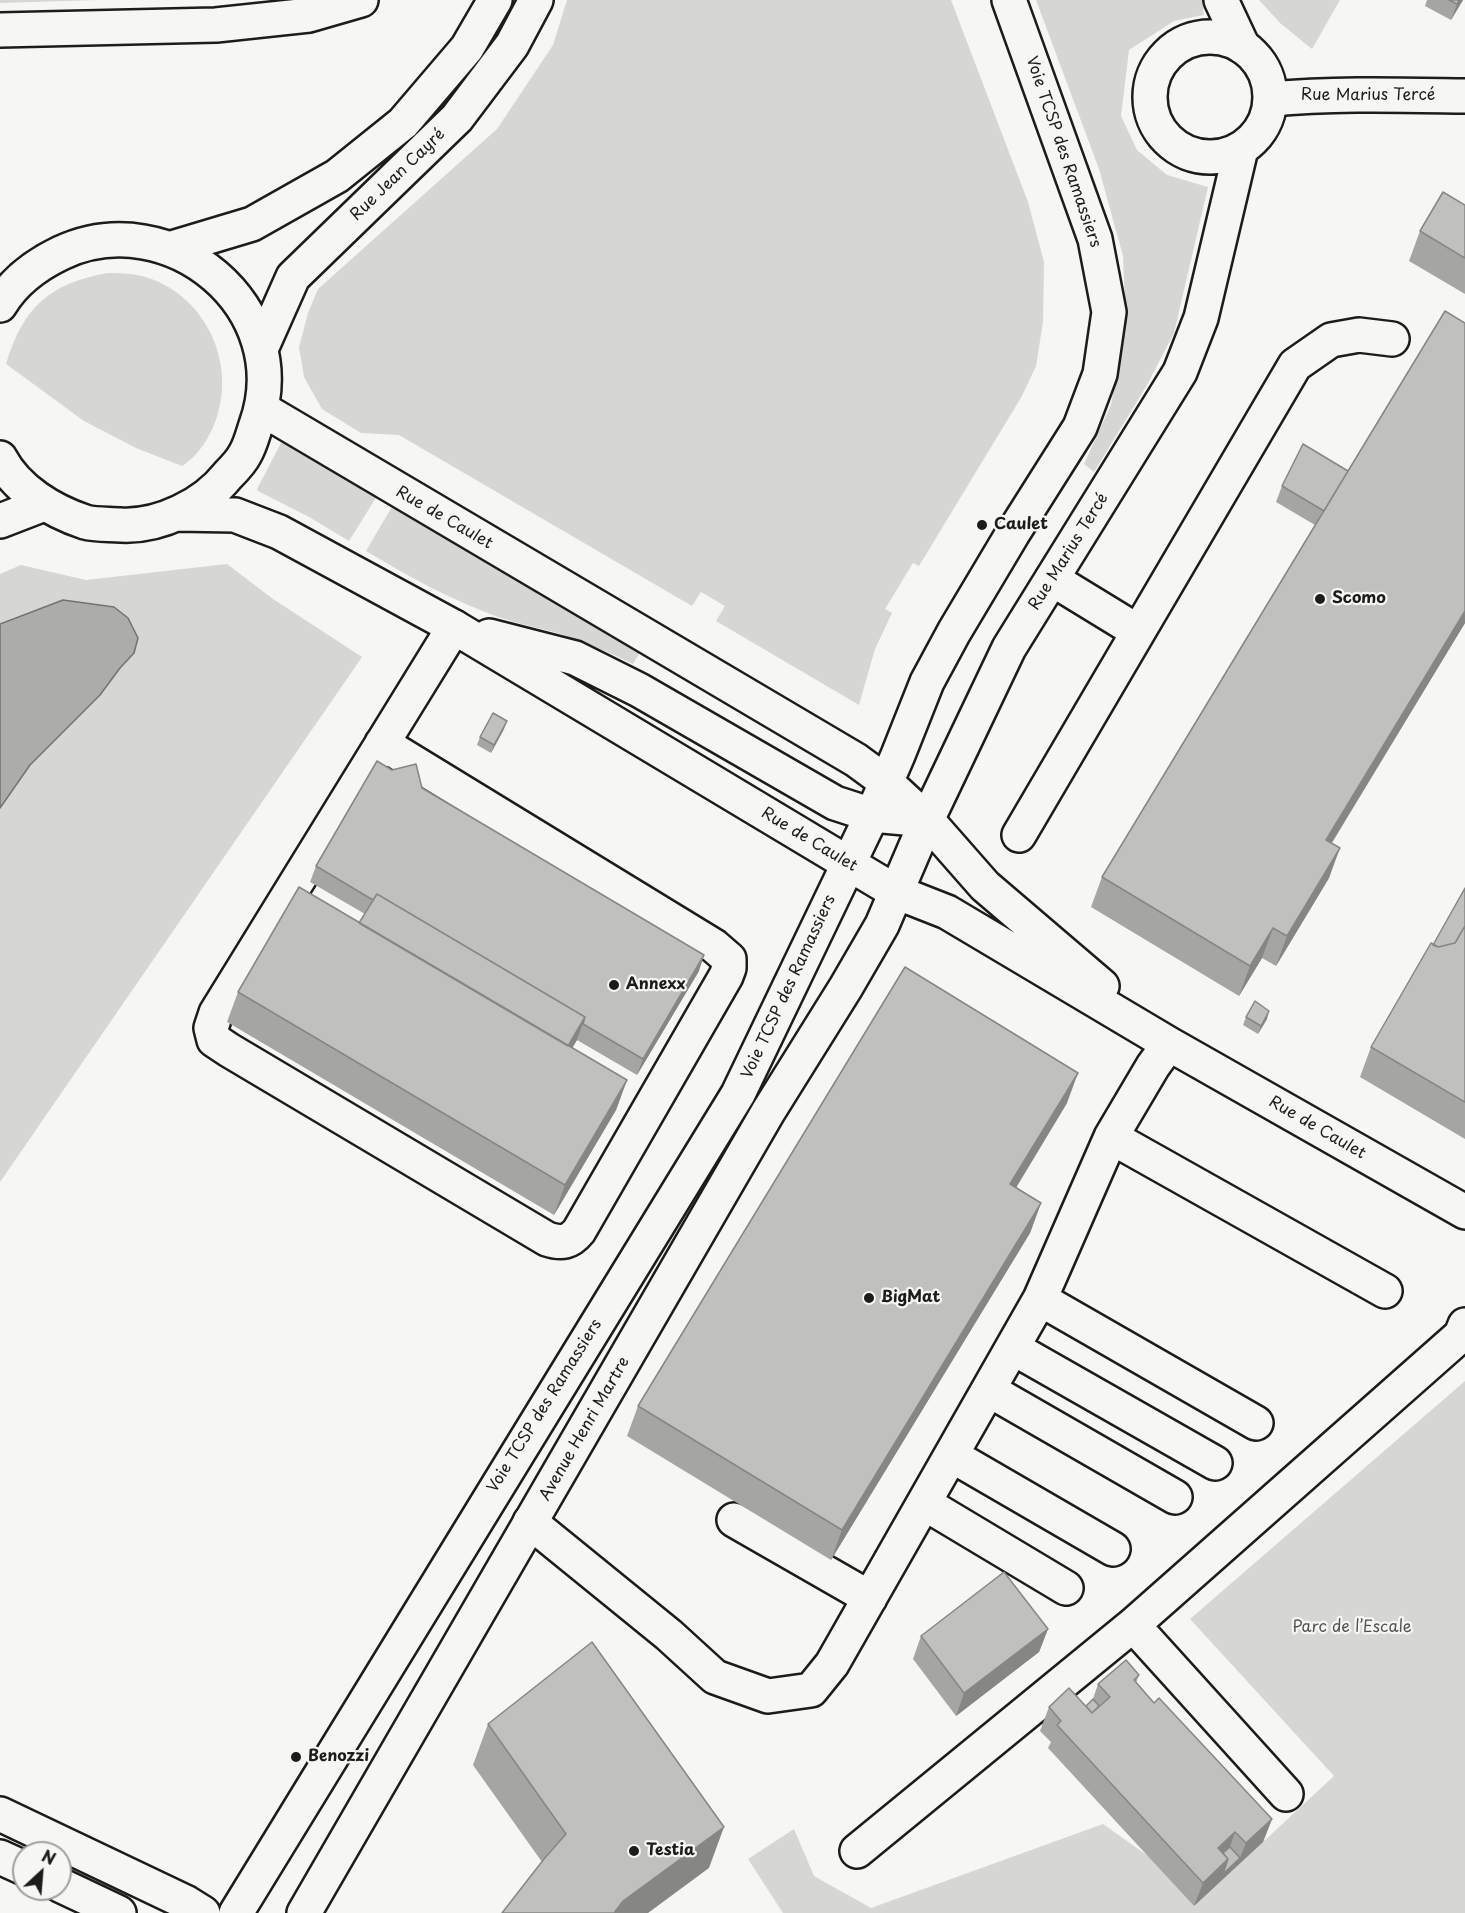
<!DOCTYPE html>
<meta charset="utf-8">
<style>
body{margin:0}
#map{position:relative;width:1465px;height:1913px;overflow:hidden;background:#f6f6f2;font-family:"Playpen Sans",sans-serif}
canvas{display:block}
.north{position:absolute;left:12px;top:1841px;width:60px;height:60px;box-sizing:border-box;background:#f6f6f2;border:2px solid #9f9f9c;border-radius:50%;rotate:26deg;font-size:16px;font-weight:700;line-height:24px;text-align:center;color:#1c1c1c}
.north::after{content:'';display:block;margin:auto;width:21px;height:27px;background:#1c1c1c;clip-path:polygon(50% 0,100% 100%,50% 72%,0 100%)}
</style>
<div id="map">
<canvas width="1465" height="1913"></canvas>
<div class="north">N</div>
</div>
<script>
const g = document.querySelector('canvas').getContext('2d');
g.lineJoin = 'round';
function paint(path, color) { g.fillStyle = color; g.fill(path, 'evenodd'); }
function trace(path, color, width, dash) { g.strokeStyle = color; g.lineWidth = width; g.lineCap = dash ? 'butt' : 'round'; g.setLineDash(dash || []); g.stroke(path); }
function write(font, color, halo, rows, align = 'center') {
  g.font = font + ' "Playpen Sans",sans-serif'; g.lineWidth = 4.5; g.setLineDash([]); g.textBaseline = 'middle'; g.strokeStyle = halo; g.fillStyle = color; for (const [text, x, y, turn = 0] of rows) {
    g.save(); g.translate(x, y); g.rotate((+turn || 0) * Math.PI / 180); g.textAlign = isNaN(turn) ? turn : align; if (halo) g.strokeText(text, 0, 0); g.fillText(text, 0, 0); g.restore();
  }
}
paint(new Path2D(`
 M 0,0 L 97,0 L 0,3 Z
 M 567,0 L 951,0 L 1028,202 L 1044,262 L 1043,322 L 1036,366 L 1022,396 L 919,566 L 913,563 L 885,609 L 892,613 L 875,649 L 859,705 L 716,621 L 725,606 L 701,592 L 692,606 L 399,435 L 361,433 L 322,409 L 304,377 L 299,347 L 308,313 L 318,289 L 497,129 L 553,45 Z
 M 1036,0 L 1202,0 L 1204,15 L 1174,21 L 1129,50 L 1121,116 L 1137,150 L 1167,175 L 1208,187 L 1174,333 L 1147,385 L 1094,472 L 1084,464 L 1111,405 L 1126,326 L 1123,256 L 1099,169 Z
 M 1259,0 L 1340,0 L 1312,49 L 1280,23 Z
 M 108,273 C 115,273 123,273 131,274 C 196,283 236,352 218,413 C 213,432 200,455 182,466 L 136,448 L 84,421 L 6,364 C 23,307 50,283 108,273 Z
 M 286,439 L 377,496 L 349,541 L 309,517 L 258,491 L 257,489 L 282,441 Z
 M 393,505 L 640,652 L 633,664 C 610,653 586,642 561,634 C 540,628 519,624 498,617 C 452,600 409,577 366,551 Z
 M 227,564 L 273,599 L 362,657 L 0,1182 L 0,574 L 21,565 L 86,580 Z
 M 1465,1381 L 1465,1913 L 783,1913 L 748,1859 L 794,1829 L 814,1876 L 871,1908 L 1103,1824 L 1151,1858 L 1194,1906 L 1334,1776 L 1190,1619 Z`), '#d6d6d2');
const water = new Path2D(`
 M 63,600 L 114,607 L 128,618 L 138,638 L 134,653 L 120,668 L 100,695 L 30,765 L 0,808 L 0,624 Z`);
paint(water, '#acaca9');
trace(water, '#727271', 1.5);
const minor = new Path2D(`
 M 1271,99 C 1335,93 1400,95 1465,96
 M 0,521 L 44,504
 M 1052,579 L 1137,631
 M 382,743 L 714,946 L 729,959 L 729,968 L 726,976 L 579,1231 C 570,1242 562,1244 547,1239 L 229,1050 L 214,1040 L 211,1028 L 216,1013 C 295,884 374,755 454,627
 M 927,820 L 985,886 L 1102,986
 M 1019,835 L 1295,365 L 1331,340 L 1359,335 L 1392,339
 M 896,892 L 947,912 L 1169,1044 L 1465,1212
 M 1111,1137 L 1385,1291
 M 1040,1299 L 1256,1423
 M 1013,1348 L 1215,1463
 M 989,1390 L 1175,1497
 M 951,1455 L 1113,1549
 M 924,1503 L 1066,1588
 M 734,1520 L 870,1598
 M 530,1522 L 669,1635 L 715,1677 L 768,1696 L 811,1690 L 832,1664 L 1040,1299 L 1111,1137 L 1153,1066 L 1169,1044
 M 1133,1625 L 1286,1794
 M 0,1814 L 187,1903 L 203,1913
 M 857,1851 L 1133,1625 L 1461,1335 L 1465,1325
 M 0,1857 L 24,1868
 M 60,1885 L 119,1913
 M 236,1913 L 738,1094 L 872,815 L 898,755 L 927,682 L 954,632 L 1013,533 L 1080,427 L 1100,374 L 1109,312 L 1095,239 L 1009,0`);
const major = new Path2D(`
 M1150 97a60 60 0 1 1 120 0a60 60 0 1 1-120 0Z
 M 172,248 L 252,224 L 337,176 L 403,123 L 467,48 L 495,0
 M 0,305 C 14,281 36,265 61,253 C 170,202 298,308 256,425 C 253,434 250,446 245,454 C 241,462 234,469 228,475 C 204,505 160,527 121,525 C 110,524 96,525 85,522 C 52,511 17,490 0,458
 M 261,349 L 293,277 L 457,118 L 512,45 L 536,0
 M 262,409 L 856,760 L 886,782 L 927,820
 M 177,514 L 235,515 L 279,532 L 454,627 L 896,892
 M 489,636 L 575,658 L 639,690 L 835,803 L 872,815 L 927,820
 M 304,1913 L 768,1112 L 846,987 L 882,925 L 927,820 L 1009,648 L 1180,372 L 1201,318 L 1241,149`);
const highway = new Path2D(`
 M 1221,0 L 1243,47
 M 0,30 L 216,25 L 309,15 L 361,0`);
trace(minor, '#1c1c1c', 38);
trace(major, '#1c1c1c', 38);
trace(highway, '#1c1c1c', 38);
trace(minor, '#f6f6f2', 33);
trace(major, '#f6f6f2', 33);
trace(highway, '#f6f6f2', 33);
paint(new Path2D(`
 M 1427,0 L 1463,0 L 1451,20 L 1425,6 Z
 M 1465,205 L 1465,294 L 1409,261 L 1420,231 Z
 M 1465,323 L 1465,623 L 1332,843 L 1329,878 L 1276,966 L 1262,958 L 1239,996 L 1091,907 L 1102,877 L 1315,525 L 1276,502 L 1282,486 L 1348,471 Z
 M 504,729 L 491,753 L 477,745 L 480,737 Z
 M 422,788 L 699,971 L 637,1075 L 577,1040 L 572,1048 L 627,1080 L 616,1110 L 554,1215 L 227,1022 L 238,992 L 359,923 L 365,914 L 310,882 L 316,866 Z
 M 1465,888 L 1465,1139 L 1360,1077 L 1371,1047 L 1433,945 Z
 M 1246,1017 L 1267,1019 L 1258,1034 L 1243,1025 Z
 M 1067,1103 L 1016,1188 L 1041,1203 L 1030,1233 L 831,1560 L 627,1436 L 638,1406 Z
 M 1048,1629 L 1039,1652 L 956,1716 L 913,1659 L 921,1636 Z
 M 1139,1675 L 1136,1683 L 1154,1703 L 1272,1819 L 1263,1842 L 1194,1906 L 1048,1748 L 1051,1742 L 1040,1731 L 1049,1707 L 1086,1706 L 1093,1699 L 1098,1684 Z
 M 488,1724 L 709,1868 L 542,1862 L 473,1765 Z`), '#a5a5a3');
paint(new Path2D(`
 M 1459,0 L 1463,0 L 1451,20 L 1457,4 Z
 M 1465,611 L 1465,623 L 1315,870 L 1326,840 Z
 M 507,721 L 504,729 L 491,753 L 494,745 Z
 M 1340,848 L 1329,878 L 1276,966 L 1287,936 Z
 M 1273,928 L 1262,958 L 1239,996 L 1250,966 Z
 M 704,955 L 699,971 L 637,1075 L 643,1059 Z
 M 1269,1011 L 1267,1019 L 1258,1034 L 1261,1026 Z
 M 585,1017 L 577,1040 L 556,1076 L 564,1052 Z
 M 1078,1073 L 1067,1103 L 1000,1214 L 1010,1184 Z
 M 627,1080 L 616,1110 L 554,1215 L 565,1185 Z
 M 1041,1203 L 1030,1233 L 831,1560 L 842,1530 Z
 M 1048,1629 L 1039,1652 L 956,1716 L 964,1693 Z
 M 1272,1819 L 1263,1842 L 1194,1906 L 1203,1883 L 1228,1859 L 1240,1858 L 1246,1843 Z
 M 724,1827 L 709,1868 L 648,1913 L 614,1913 L 623,1901 Z
 M 1235,1832 L 1227,1855 L 1215,1866 L 1218,1848 Z`), '#868684');
const building = new Path2D(`
 M 1449,0 L 1459,0 L 1457,4 Z
 M 1443,192 L 1465,205 L 1465,258 L 1420,231 Z
 M 1445,311 L 1465,323 L 1465,611 L 1326,840 L 1340,848 L 1287,936 L 1273,928 L 1250,966 L 1102,877 Z
 M 1303,444 L 1348,471 L 1324,511 L 1282,486 Z
 M 493,713 L 507,721 L 494,745 L 480,737 Z
 M 377,761 L 392,770 L 416,764 L 422,788 L 704,955 L 643,1059 L 583,1024 L 585,1017 L 377,894 L 373,900 L 316,866 Z
 M 299,887 L 627,1080 L 565,1185 L 238,992 Z
 M 1465,888 L 1465,926 L 1455,943 L 1438,947 L 1433,945 Z
 M 377,894 L 585,1017 L 568,1046 L 359,923 Z
 M 1465,926 L 1465,1102 L 1371,1047 L 1431,943 L 1438,947 L 1455,943 Z
 M 905,967 L 1078,1073 L 1010,1184 L 1041,1203 L 842,1530 L 638,1406 Z
 M 1255,1001 L 1269,1011 L 1261,1026 L 1246,1017 Z
 M 1004,1572 L 1048,1629 L 964,1693 L 921,1636 Z
 M 592,1642 L 724,1827 L 623,1901 L 614,1913 L 502,1913 L 544,1859 L 566,1834 L 488,1724 Z
 M 1126,1660 L 1139,1675 L 1134,1680 L 1154,1703 L 1159,1698 L 1272,1819 L 1246,1843 L 1235,1832 L 1218,1848 L 1228,1859 L 1203,1883 L 1057,1725 L 1061,1721 L 1049,1707 L 1069,1688 L 1092,1713 L 1110,1697 L 1098,1684 Z
 M 1093,1699 L 1099,1706 L 1092,1713 L 1086,1706 Z
 M 1230,1847 L 1240,1858 L 1223,1874 L 1228,1859 L 1223,1853 Z`);
paint(building, '#c0c0bd');
trace(building, '#868684', 1.5);
for (const [x, y, r, color] of [
 [982,525,6,"#1c1c1c"],
 [1320,599,6,"#1c1c1c"],
 [614,985,6,"#1c1c1c"],
 [869,1298,6,"#1c1c1c"],
 [296,1757,6,"#1c1c1c"],
 [634,1851,6,"#1c1c1c"]
]) { const dot = new Path2D(); dot.arc(x, y, r, 0, 2 * Math.PI); g.fillStyle = color; g.fill(dot); trace(dot, '#f6f6f2', 2); }
write('16px', '#1c1c1c', '#f6f6f2', [
 ["Rue Marius Tercé",1368,96],
 ["Voie TCSP des Ramassiers",1063,152,71],
 ["Rue Jean Cayré",398,175,-44],
 ["Rue de Caulet",444,518,30],
 ["Rue Marius Tercé",1069,552,-58],
 ["Rue de Caulet",809,840,31],
 ["Voie TCSP des Ramassiers",789,987,-65],
 ["Rue de Caulet",1317,1128,30],
 ["Voie TCSP des Ramassiers",545,1406,-58],
 ["Avenue Henri Martre",585,1429,-60]
]);
write('bold 16px', '#1c1c1c', '#f6f6f2', [
 ["Caulet",994,525],
 ["Scomo",1332,599],
 ["Annexx",626,985],
 ["BigMat",881,1298],
 ["Benozzi",308,1757],
 ["Testia",646,1851]
], 'left');
write('16px', '#545453', '#f6f6f2', [
 ["Parc de l’Escale",1352,1628]
]);
</script>
